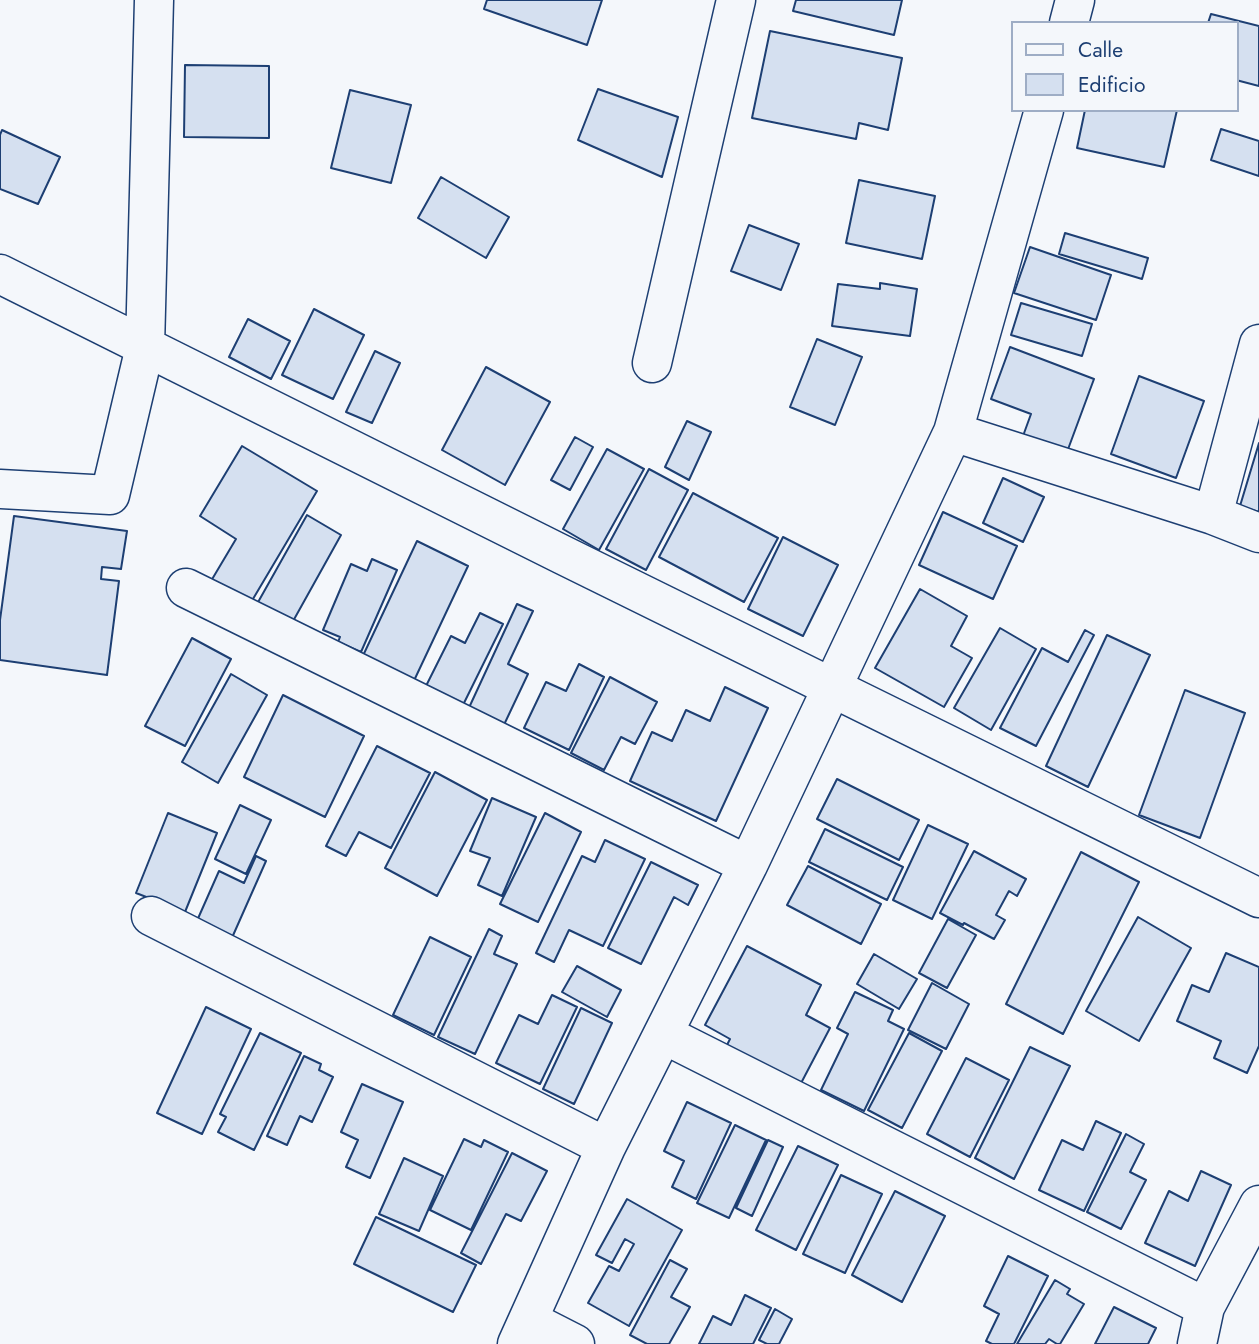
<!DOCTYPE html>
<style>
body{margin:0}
#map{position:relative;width:1259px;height:1344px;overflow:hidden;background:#f4f7fb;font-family:Jost,sans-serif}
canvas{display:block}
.legend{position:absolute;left:1011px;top:21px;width:228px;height:91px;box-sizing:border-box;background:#f4f7fb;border:2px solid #9eadc5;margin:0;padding:9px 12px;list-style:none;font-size:21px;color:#1d3f73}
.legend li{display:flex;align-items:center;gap:14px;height:35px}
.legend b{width:35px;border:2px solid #9eadc5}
</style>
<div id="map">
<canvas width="1259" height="1344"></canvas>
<ul class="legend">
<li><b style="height:9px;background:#f4f7fb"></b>Calle</li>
<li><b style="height:19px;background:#d5e0f0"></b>Edificio</li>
</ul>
</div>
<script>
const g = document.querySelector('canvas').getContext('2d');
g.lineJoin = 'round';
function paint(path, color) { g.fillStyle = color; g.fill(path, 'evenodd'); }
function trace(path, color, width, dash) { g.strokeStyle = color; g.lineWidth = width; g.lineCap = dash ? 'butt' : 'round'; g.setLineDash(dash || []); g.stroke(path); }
const building = new Path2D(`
 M 487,0 L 602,0 L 587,45 L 484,9 Z
 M 796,0 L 902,0 L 894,35 L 793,11 Z
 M 1211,14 L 1259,26 L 1259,86 L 1236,80 L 1236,23 L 1208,23 Z
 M 770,31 L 902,58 L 888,130 L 859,123 L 856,139 L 752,118 Z
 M 185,65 L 269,66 L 269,138 L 184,137 Z
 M 598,89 L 678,117 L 662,177 L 578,140 Z
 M 350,90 L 411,105 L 391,183 L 331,168 Z
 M 1085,110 L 1177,110 L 1164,167 L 1077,148 Z
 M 1221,129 L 1259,141 L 1259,176 L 1211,160 Z
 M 2,130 L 60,157 L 38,204 L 0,189 L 0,135 Z
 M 441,177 L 509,217 L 486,258 L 418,218 Z
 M 859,180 L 935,196 L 922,259 L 846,243 Z
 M 749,225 L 799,244 L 781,290 L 731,271 Z
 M 1065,233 L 1148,258 L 1142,279 L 1059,254 Z
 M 1030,247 L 1111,275 L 1096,320 L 1014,293 Z
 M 880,283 L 917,289 L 910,336 L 832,326 L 838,284 L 880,289 Z
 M 1021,303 L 1092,324 L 1082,356 L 1011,335 Z
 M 314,309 L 364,335 L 333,399 L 282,375 Z
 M 248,319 L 290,341 L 271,379 L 229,357 Z
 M 817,339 L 862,357 L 835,425 L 790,407 Z
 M 1010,347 L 1094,379 L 1067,452 L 1023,436 L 1031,414 L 991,399 Z
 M 375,351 L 400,363 L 372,423 L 346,412 Z
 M 486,367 L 550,402 L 505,485 L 442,450 Z
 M 1139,376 L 1204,401 L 1176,478 L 1111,454 Z
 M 687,421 L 711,432 L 689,480 L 665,467 Z
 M 575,437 L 593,447 L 570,490 L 551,480 Z
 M 1259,443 L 1259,512 L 1240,506 Z
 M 242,446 L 317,491 L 250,604 L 211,581 L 236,539 L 200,516 Z
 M 607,449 L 644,469 L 599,550 L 563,529 Z
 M 649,469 L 688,490 L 646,570 L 606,549 Z
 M 1003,478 L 1044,497 L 1023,542 L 983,523 Z
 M 693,493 L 778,538 L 744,602 L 659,557 Z
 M 943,512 L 1017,546 L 993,599 L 919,565 Z
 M 307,515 L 341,535 L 292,623 L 257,604 Z
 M 14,516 L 127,531 L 121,569 L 102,567 L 101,579 L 119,581 L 107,675 L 0,660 L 0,620 Z
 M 783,537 L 838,565 L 803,636 L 748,609 Z
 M 417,541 L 468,566 L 411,687 L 360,662 Z
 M 372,559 L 397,570 L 361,652 L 338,642 L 340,637 L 323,630 L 351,564 L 367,571 Z
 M 920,589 L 967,616 L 951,646 L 972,658 L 944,707 L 875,668 Z
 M 517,604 L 533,611 L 508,664 L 528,674 L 502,729 L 467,712 Z
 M 480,613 L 503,624 L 463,705 L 426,686 L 451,636 L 465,643 Z
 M 1000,628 L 1036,649 L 991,730 L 954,708 Z
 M 1085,630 L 1094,635 L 1036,746 L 1000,728 L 1042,648 L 1068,662 Z
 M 1107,635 L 1150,655 L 1088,787 L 1046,766 Z
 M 192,638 L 231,659 L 185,746 L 145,726 Z
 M 579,664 L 604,677 L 569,750 L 524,728 L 546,682 L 566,691 Z
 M 231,674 L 267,695 L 218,783 L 182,762 Z
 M 610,677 L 657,702 L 635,744 L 621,737 L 604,770 L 571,753 Z
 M 725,687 L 768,708 L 716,821 L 630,781 L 652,732 L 672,741 L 686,710 L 710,721 Z
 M 1185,690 L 1245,713 L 1200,838 L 1139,815 Z
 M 283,695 L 364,736 L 325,817 L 244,777 Z
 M 377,746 L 430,773 L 391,848 L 359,832 L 346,856 L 326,846 Z
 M 435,772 L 487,800 L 437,896 L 385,868 Z
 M 837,779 L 919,820 L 899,860 L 817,819 Z
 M 492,798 L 536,817 L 502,896 L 478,885 L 490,858 L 470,851 Z
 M 240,805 L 271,820 L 246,874 L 215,859 Z
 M 168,813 L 217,833 L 185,912 L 136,893 Z
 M 545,813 L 581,832 L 538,922 L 500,904 Z
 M 928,825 L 968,844 L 932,919 L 893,900 Z
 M 825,829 L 903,867 L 887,900 L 809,862 Z
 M 605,840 L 645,859 L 603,946 L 569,930 L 554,962 L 536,953 L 582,856 L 595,862 Z
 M 974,851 L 1026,879 L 1017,896 L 1009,891 L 996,915 L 1005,920 L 994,939 L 964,923 L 963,925 L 940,913 Z
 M 1081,852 L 1139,882 L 1063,1034 L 1006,1004 Z
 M 256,856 L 266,861 L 231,940 L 196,923 L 219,871 L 244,883 Z
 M 651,862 L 698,885 L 688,905 L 674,897 L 641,964 L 608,948 Z
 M 808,866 L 881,904 L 861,944 L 787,905 Z
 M 1138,917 L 1191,948 L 1139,1041 L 1086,1011 Z
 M 948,919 L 976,935 L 947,988 L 919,973 Z
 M 489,929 L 502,936 L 494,954 L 517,964 L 475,1054 L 438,1037 Z
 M 430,937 L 471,957 L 434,1035 L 393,1015 Z
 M 747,946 L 821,985 L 806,1015 L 830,1028 L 799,1087 L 725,1049 L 730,1039 L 705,1025 Z
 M 1226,953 L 1259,967 L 1259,1046 L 1247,1073 L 1214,1058 L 1221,1041 L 1177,1021 L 1192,985 L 1209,992 Z
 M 874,954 L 917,979 L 899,1009 L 857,984 Z
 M 577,966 L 621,990 L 607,1017 L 562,992 Z
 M 932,983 L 969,1004 L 946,1049 L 908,1030 Z
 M 855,992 L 893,1010 L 888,1021 L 904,1029 L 864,1111 L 821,1090 L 848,1034 L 837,1028 Z
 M 552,995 L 577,1007 L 540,1084 L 496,1063 L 519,1015 L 538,1024 Z
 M 206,1007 L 251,1029 L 202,1134 L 157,1113 Z
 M 581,1008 L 612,1023 L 574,1104 L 543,1089 Z
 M 260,1033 L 301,1053 L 254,1150 L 218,1132 L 226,1117 L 220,1114 Z
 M 909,1033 L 942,1051 L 902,1128 L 868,1110 Z
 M 1030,1047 L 1070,1066 L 1014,1179 L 975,1158 Z
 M 304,1056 L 321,1064 L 319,1070 L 333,1077 L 312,1122 L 300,1116 L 287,1145 L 267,1136 Z
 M 966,1058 L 1009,1080 L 970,1157 L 927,1134 Z
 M 362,1084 L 403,1102 L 370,1178 L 346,1167 L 358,1140 L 341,1132 Z
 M 687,1102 L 731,1123 L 696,1199 L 672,1187 L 684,1161 L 664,1151 Z
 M 1096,1121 L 1121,1133 L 1084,1211 L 1039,1190 L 1062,1140 L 1083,1150 Z
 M 735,1125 L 766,1140 L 729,1218 L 697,1203 Z
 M 1126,1134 L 1144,1144 L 1130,1172 L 1146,1180 L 1121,1229 L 1087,1212 Z
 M 464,1139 L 481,1147 L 484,1140 L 508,1152 L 471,1230 L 430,1210 Z
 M 768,1140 L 783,1147 L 752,1216 L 736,1208 Z
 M 798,1146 L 838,1165 L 796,1250 L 756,1230 Z
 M 512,1153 L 547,1171 L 521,1221 L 506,1214 L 481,1264 L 461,1253 Z
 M 404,1158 L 443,1176 L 419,1231 L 379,1214 Z
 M 1201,1171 L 1231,1185 L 1195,1266 L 1145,1243 L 1169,1191 L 1188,1201 Z
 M 841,1175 L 882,1194 L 845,1273 L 803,1254 Z
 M 895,1191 L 945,1216 L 902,1302 L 852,1275 Z
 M 627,1199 L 682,1230 L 629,1326 L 588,1303 L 609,1266 L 619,1271 L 634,1244 L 625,1239 L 612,1263 L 596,1255 Z
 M 376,1217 L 476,1265 L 453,1312 L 354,1264 Z
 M 1008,1256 L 1048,1276 L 1014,1344 L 992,1344 L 986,1341 L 999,1314 L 984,1306 Z
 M 670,1260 L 687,1269 L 671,1297 L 690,1307 L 669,1344 L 647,1344 L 630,1335 Z
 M 1055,1280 L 1070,1289 L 1067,1294 L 1084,1304 L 1060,1344 L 1057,1344 L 1049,1339 L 1045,1344 L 1017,1344 Z
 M 745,1295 L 771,1308 L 753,1344 L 699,1344 L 713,1316 L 731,1325 Z
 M 1114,1307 L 1156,1328 L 1148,1344 L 1095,1344 Z
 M 775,1309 L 792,1319 L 779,1344 L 767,1344 L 759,1340 Z`);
paint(building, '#d5e0f0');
trace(building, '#1d3f73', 2);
const minor = new Path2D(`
 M 1069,23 L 1075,0
 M 0,274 L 563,555 L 1259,898
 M 652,363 L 736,0
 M 953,432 L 1213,515 L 1259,533
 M 0,489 L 110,495 L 145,347 L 154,0
 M 1213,515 L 1259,344
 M 186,588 L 748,865
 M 151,916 L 606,1147
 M 663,1034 L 1205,1307
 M 528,1320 L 575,1344
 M 517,1344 L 606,1147 L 748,865 L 953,432 L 1044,110
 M 1197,1344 L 1205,1307 L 1259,1205`);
trace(minor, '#1d3f73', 41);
trace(minor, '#f4f7fb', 38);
</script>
